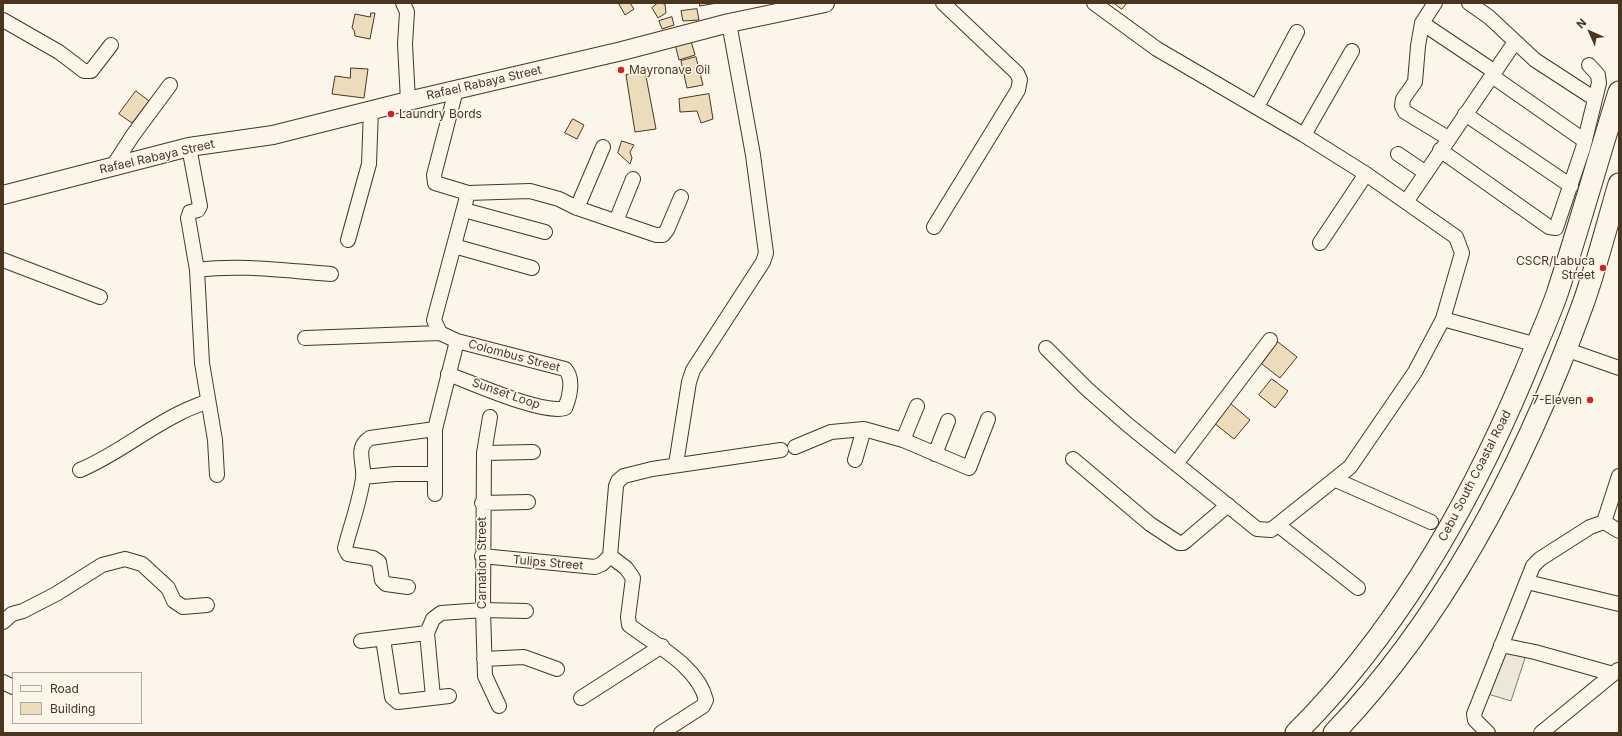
<!DOCTYPE html>
<style>
body{margin:0}
#map{position:relative;width:1622px;height:736px;overflow:hidden;background:#fbf6e9;font-family:Inter,sans-serif}
canvas{display:block}
.frame{position:absolute;inset:0;border:4px solid #4a3520;pointer-events:none}
.legend{position:absolute;left:12px;top:672px;width:130px;height:52px;box-sizing:border-box;background:#fbf6e9;border:1px solid #b4a999;margin:0;padding:5px 7px;list-style:none;font-size:12px;color:#4a3520}
.legend li{display:flex;align-items:center;gap:8px;height:20px}
.legend b{width:20px;border:1px solid #b4a999}
.north{position:absolute;left:1570px;top:12px;width:40px;height:40px;-webkit-text-stroke:3px #fbf6e9;paint-order:stroke;rotate:315deg;font-size:11px;font-weight:700;line-height:16px;text-align:center;color:#4a3520}
.north::after{content:'';display:block;margin:auto;width:14px;height:18px;background:#4a3520;clip-path:polygon(50% 0,100% 100%,50% 72%,0 100%)}
</style>
<div id="map">
<canvas width="1622" height="736"></canvas>
<div class="frame"></div>
<ul class="legend">
<li><b style="height:5px;background:#fbf6e9"></b>Road</li>
<li><b style="height:11px;background:#ecdcbc"></b>Building</li>
</ul>
<div class="north">N</div>
</div>
<script>
const g = document.querySelector('canvas').getContext('2d');
g.lineJoin = 'round';
function paint(path, color) { g.fillStyle = color; g.fill(path, 'evenodd'); }
function trace(path, color, width, dash) { g.strokeStyle = color; g.lineWidth = width; g.lineCap = dash ? 'butt' : 'round'; g.setLineDash(dash || []); g.stroke(path); }
function write(font, color, halo, rows, align = 'center') {
  g.font = font + ' Inter,sans-serif'; g.lineWidth = 3; g.setLineDash([]); g.textBaseline = 'middle'; g.strokeStyle = halo; g.fillStyle = color; for (const [text, x, y, turn = 0] of rows) {
    g.save(); g.translate(x, y); g.rotate((+turn || 0) * Math.PI / 180); g.textAlign = isNaN(turn) ? turn : align; if (halo) g.strokeText(text, 0, 0); g.fillText(text, 0, 0); g.restore();
  }
}
const green = new Path2D(`
 M 1503,648 L 1526,655 L 1511,701 L 1488,694 Z`);
paint(green, '#ede6d9');
trace(green, '#887966', 1);
const building = new Path2D(`
 M 620,3 L 630,3 L 634,9 L 625,15 L 619,4 Z
 M 658,3 L 665,4 L 666,13 L 658,18 L 652,8 Z
 M 700,3 L 717,3 L 700,6 Z
 M 1114,3 L 1127,3 L 1122,9 Z
 M 697,9 L 699,20 L 683,21 L 681,11 Z
 M 371,13 L 375,13 L 370,39 L 355,36 L 354,30 L 352,28 L 355,14 L 370,17 Z
 M 672,17 L 674,25 L 662,29 L 659,21 Z
 M 691,41 L 695,55 L 679,60 L 675,44 Z
 M 696,57 L 703,85 L 687,88 L 681,61 Z
 M 351,68 L 368,69 L 364,98 L 332,94 L 335,76 L 350,78 Z
 M 645,71 L 656,129 L 635,132 L 626,75 Z
 M 136,91 L 149,101 L 132,123 L 119,114 Z
 M 709,94 L 713,119 L 701,123 L 697,111 L 680,112 L 679,99 Z
 M 573,119 L 584,125 L 577,139 L 565,133 Z
 M 622,141 L 634,145 L 630,152 L 632,158 L 630,164 L 618,153 Z
 M 1278,342 L 1297,357 L 1280,378 L 1262,364 Z
 M 1272,379 L 1288,391 L 1275,408 L 1259,395 Z
 M 1230,403 L 1250,420 L 1234,439 L 1214,423 Z`);
paint(building, '#ecdcbc');
trace(building, '#4a3520', 1);
const minor = new Path2D(`
 M 403,3 L 407,12 L 405,44 L 408,101
 M 1435,3 L 1422,23 L 1418,46 L 1415,82 L 1403,99 L 1402,106 L 1405,112 L 1448,138
 M 1469,3 L 1489,17 L 1535,60 L 1595,99
 M 3,20 L 59,52 L 84,71 L 91,71 L 111,45
 M 1422,23 L 1495,72
 M 1492,76 L 1585,141
 M 456,90 L 434,175 L 435,183 L 468,193 L 530,191 L 559,199 L 577,208 L 656,235 L 663,235 L 667,230 L 681,197
 M 1257,107 L 1297,32
 M 1465,114 L 1571,186
 M 1304,135 L 1352,51
 M 189,147 L 200,206 L 198,210 L 190,212 L 188,218 L 197,270 L 202,363 L 215,440 L 217,475
 M 1440,150 L 1549,227 L 1556,228 L 1583,148 L 1599,83 L 1598,75 L 1589,65
 M 1398,154 L 1426,173
 M 113,166 L 133,135 L 170,85
 M 1406,202 L 1515,42
 M 577,208 L 603,147
 M 464,210 L 545,232
 M 616,221 L 633,179
 M 934,227 L 1018,90 L 1020,80 L 1017,73 L 943,3
 M 348,240 L 369,164 L 371,109
 M 1320,243 L 1366,174
 M 454,246 L 532,268
 M 3,260 L 100,297
 M 197,270 C 242,264 287,271 331,274
 M 1443,319 L 1537,345
 M 305,338 L 440,333
 M 1046,348 L 1087,389 L 1128,425 L 1257,529 L 1271,530 L 1350,467 L 1415,372 L 1443,319 L 1462,253 L 1456,237 L 1366,174 L 1304,135 L 1157,49 L 1094,3
 M 1565,349 L 1619,368
 M 448,374 C 473,383 543,415 565,408 C 570,397 574,378 565,369 L 457,341
 M 490,417 L 484,453 L 483,610 L 485,676 L 499,706
 M 903,440 L 917,406
 M 795,447 L 831,432 L 864,429 L 903,440 L 969,468 L 988,419
 M 484,453 L 533,452
 M 935,454 L 948,421
 M 1073,459 L 1150,524 L 1179,543 L 1183,543 L 1187,540 L 1228,505
 M 855,460 L 864,429
 M 676,464 L 689,382 L 693,370 L 763,262 L 766,253 L 753,155 L 729,23
 M 1176,464 L 1270,340
 M 80,470 C 116,455 145,430 180,413 C 189,408 199,405 208,401
 M 363,477 L 395,474 L 434,474
 M 1336,480 L 1431,522
 M 435,494 L 435,429 L 457,341 L 440,333 L 434,320 L 468,193
 M 482,503 L 528,502
 M 1604,522 L 1619,531
 M 1278,525 L 1358,588
 M 482,556 L 595,567 L 602,564 L 610,556
 M 1527,582 L 1619,604
 M 408,587 L 386,584 L 382,580 L 379,562 L 373,558 L 348,554 L 345,548 C 351,525 360,501 363,478 C 365,463 354,448 370,438 L 435,429
 M 3,622 L 12,614 L 23,611 L 56,594 L 102,565 L 125,559 L 142,564 L 168,588 L 174,601 L 183,607 L 207,605
 M 383,639 L 392,697 L 398,702 L 449,696
 M 361,641 L 427,633
 M 1501,645 L 1535,652 L 1613,674
 M 484,659 L 524,657 L 557,669
 M 3,682 L 13,687
 M 433,697 L 427,633 L 433,619 L 441,613 L 483,610 L 526,611
 M 581,698 L 662,646
 M 661,733 L 703,706 L 706,700 C 698,666 655,645 629,625 L 628,617 L 633,578 L 626,568 L 610,556 L 616,486 L 618,481 L 624,476 L 652,469 L 781,450
 M 1488,733 L 1475,720 L 1474,714 L 1533,566 L 1540,559 L 1590,527 L 1604,522 L 1619,476
 M 1541,733 L 1618,670`);
const major = new Path2D(`
 M 3,195 L 189,147 L 273,135 L 408,101 L 622,51 L 729,23 L 825,3`);
const highway = new Path2D(`
 M 1296,733 C 1397,632 1469,506 1524,375 C 1535,348 1547,322 1557,294 C 1579,227 1598,159 1619,92
 M 1334,733 C 1448,614 1527,458 1583,304 C 1597,265 1607,224 1619,184`);
trace(minor, '#4a3520', 16);
trace(major, '#4a3520', 20);
trace(highway, '#4a3520', 23);
trace(minor, '#fbf6e9', 14);
trace(major, '#fbf6e9', 18);
trace(highway, '#fbf6e9', 21);
for (const [x, y, r, color] of [
 [621,70,4,"#c62828"],
 [391,114,4,"#c62828"],
 [1603,268,4,"#c62828"],
 [1590,400,4,"#c62828"]
]) { const dot = new Path2D(); dot.arc(x, y, r, 0, 2 * Math.PI); g.fillStyle = color; g.fill(dot); trace(dot, '#fbf6e9', 1.5); }
write('12px', '#4a3520', '#fbf6e9', [
 ["Mayronave Oil",629,70],
 ["Laundry Bords",399,114],
 ["CSCR/Labuca",1595,261,"right"],
 ["Street",1595,275,"right"],
 ["7-Eleven",1582,400,"right"]
], 'left');
write('12px', '#4a3520', '#fbf6e9', [
 ["Rafael Rabaya Street",484,83,-13],
 ["Rafael Rabaya Street",157,157,-13],
 ["Colombus Street",514,356,15],
 ["Sunset Loop",506,394,19],
 ["Cebu South Coastal Road",1475,476,-63],
 ["Carnation Street",482,563,-90],
 ["Tulips Street",548,563,5]
]);
</script>
